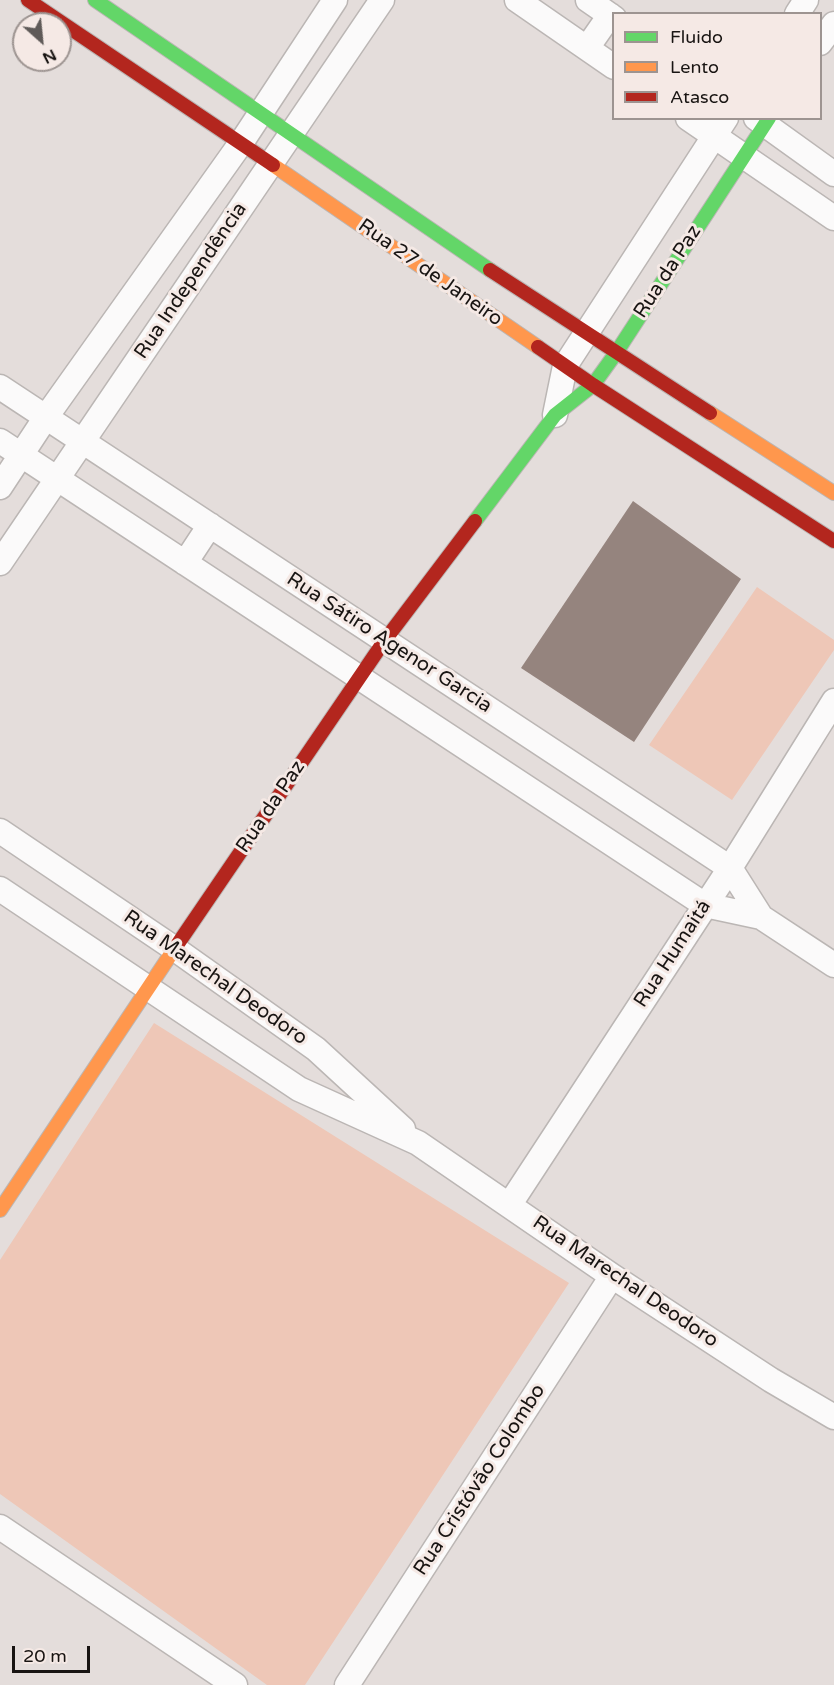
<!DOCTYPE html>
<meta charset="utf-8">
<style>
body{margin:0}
#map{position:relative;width:834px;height:1685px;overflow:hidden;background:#e4dddb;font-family:"Varela Round",sans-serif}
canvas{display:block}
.legend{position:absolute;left:612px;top:12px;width:210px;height:108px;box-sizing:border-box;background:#f5e9e5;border:2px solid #9d9491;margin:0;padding:8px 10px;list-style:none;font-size:18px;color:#181412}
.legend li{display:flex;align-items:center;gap:12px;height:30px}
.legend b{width:30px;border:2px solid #9d9491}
.north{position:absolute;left:12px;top:12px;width:60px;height:60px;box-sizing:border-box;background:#f5e9e5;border:2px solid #9d9491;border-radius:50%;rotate:153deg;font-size:16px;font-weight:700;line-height:24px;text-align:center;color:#181412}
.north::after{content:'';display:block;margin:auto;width:21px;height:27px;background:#5f5a58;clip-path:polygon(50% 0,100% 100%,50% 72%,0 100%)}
.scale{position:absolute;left:12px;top:1646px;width:78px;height:27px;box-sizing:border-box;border:3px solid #181412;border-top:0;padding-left:8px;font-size:18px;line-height:21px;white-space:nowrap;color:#181412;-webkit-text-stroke:4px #f5e9e5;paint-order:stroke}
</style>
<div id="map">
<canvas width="834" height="1685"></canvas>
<ul class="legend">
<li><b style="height:8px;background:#63d668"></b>Fluido</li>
<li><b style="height:8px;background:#ff974d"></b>Lento</li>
<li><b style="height:8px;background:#b3261e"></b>Atasco</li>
</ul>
<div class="north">N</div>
<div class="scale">20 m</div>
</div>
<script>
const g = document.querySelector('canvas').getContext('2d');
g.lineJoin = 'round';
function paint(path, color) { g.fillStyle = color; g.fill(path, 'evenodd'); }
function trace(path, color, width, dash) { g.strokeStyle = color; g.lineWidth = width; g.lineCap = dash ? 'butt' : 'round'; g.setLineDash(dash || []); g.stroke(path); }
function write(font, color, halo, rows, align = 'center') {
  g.font = font + ' "Varela Round",sans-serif'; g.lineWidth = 6; g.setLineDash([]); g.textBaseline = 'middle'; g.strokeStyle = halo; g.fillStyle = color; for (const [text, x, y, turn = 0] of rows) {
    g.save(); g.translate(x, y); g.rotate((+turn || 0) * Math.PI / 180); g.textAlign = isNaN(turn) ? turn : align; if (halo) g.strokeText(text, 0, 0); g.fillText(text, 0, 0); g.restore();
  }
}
paint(new Path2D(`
 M 757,587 L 834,640 L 834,650 L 732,800 L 649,745 Z
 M 154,1023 L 569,1283 L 305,1685 L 267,1685 L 0,1494 L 0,1260 Z`), '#eec7b7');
paint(new Path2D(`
 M 633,501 L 741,579 L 634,742 L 521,668 Z`), '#95847e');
const street = new Path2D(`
 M 517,0 L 614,67
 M 588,0 L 614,18
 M 797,14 L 806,0
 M 820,43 L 834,24
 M 587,48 L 610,15
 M 688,118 L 834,218
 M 756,118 L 834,174
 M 0,387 L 730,868 L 761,917 L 834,965
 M 555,415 L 565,366 L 726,118
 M 0,441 L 705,905 L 761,917
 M 0,487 L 46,417 L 241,143 L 335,0
 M 0,563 L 382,0
 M 185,563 L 210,525
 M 0,831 L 175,949 L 316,1049 L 403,1129
 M 0,889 L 299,1089 L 418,1143 L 612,1276 L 771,1380 L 834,1417
 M 510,1204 L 730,868 L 834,701
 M 0,1527 L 235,1685
 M 347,1685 L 612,1276`);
const fast = new Path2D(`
 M 95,0 L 490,270
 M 475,521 L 555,415 L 593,385 L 616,353 L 769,118`);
const slow = new Path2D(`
 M 273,165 L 538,347
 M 710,413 L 834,493
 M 0,1210 L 175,948`);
const jam = new Path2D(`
 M 28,0 L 273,165
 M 490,270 L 710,413
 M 538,347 L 593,385 L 834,541
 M 175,948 L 385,640 L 475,521`);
trace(street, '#bbb6b4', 27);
trace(fast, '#bbb6b4', 16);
trace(slow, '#bbb6b4', 16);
trace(jam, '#bbb6b4', 16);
trace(street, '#fbfafa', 24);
trace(fast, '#63d668', 14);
trace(slow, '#ff974d', 14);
trace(jam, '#b3261e', 14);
write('20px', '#181412', '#f5e9e5', [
 ["Rua da Paz",668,272,-57],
 ["Rua 27 de Janeiro",430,273,35],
 ["Rua Independência",191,281,-56],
 ["Rua Sátiro Agenor Garcia",389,643,33],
 ["Rua da Paz",271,807,-56],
 ["Rua Humaitá",673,954,-57],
 ["Rua Marechal Deodoro",215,978,35],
 ["Rua Marechal Deodoro",625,1282,34],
 ["Rua Cristóvão Colombo",480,1480,-57]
]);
</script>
